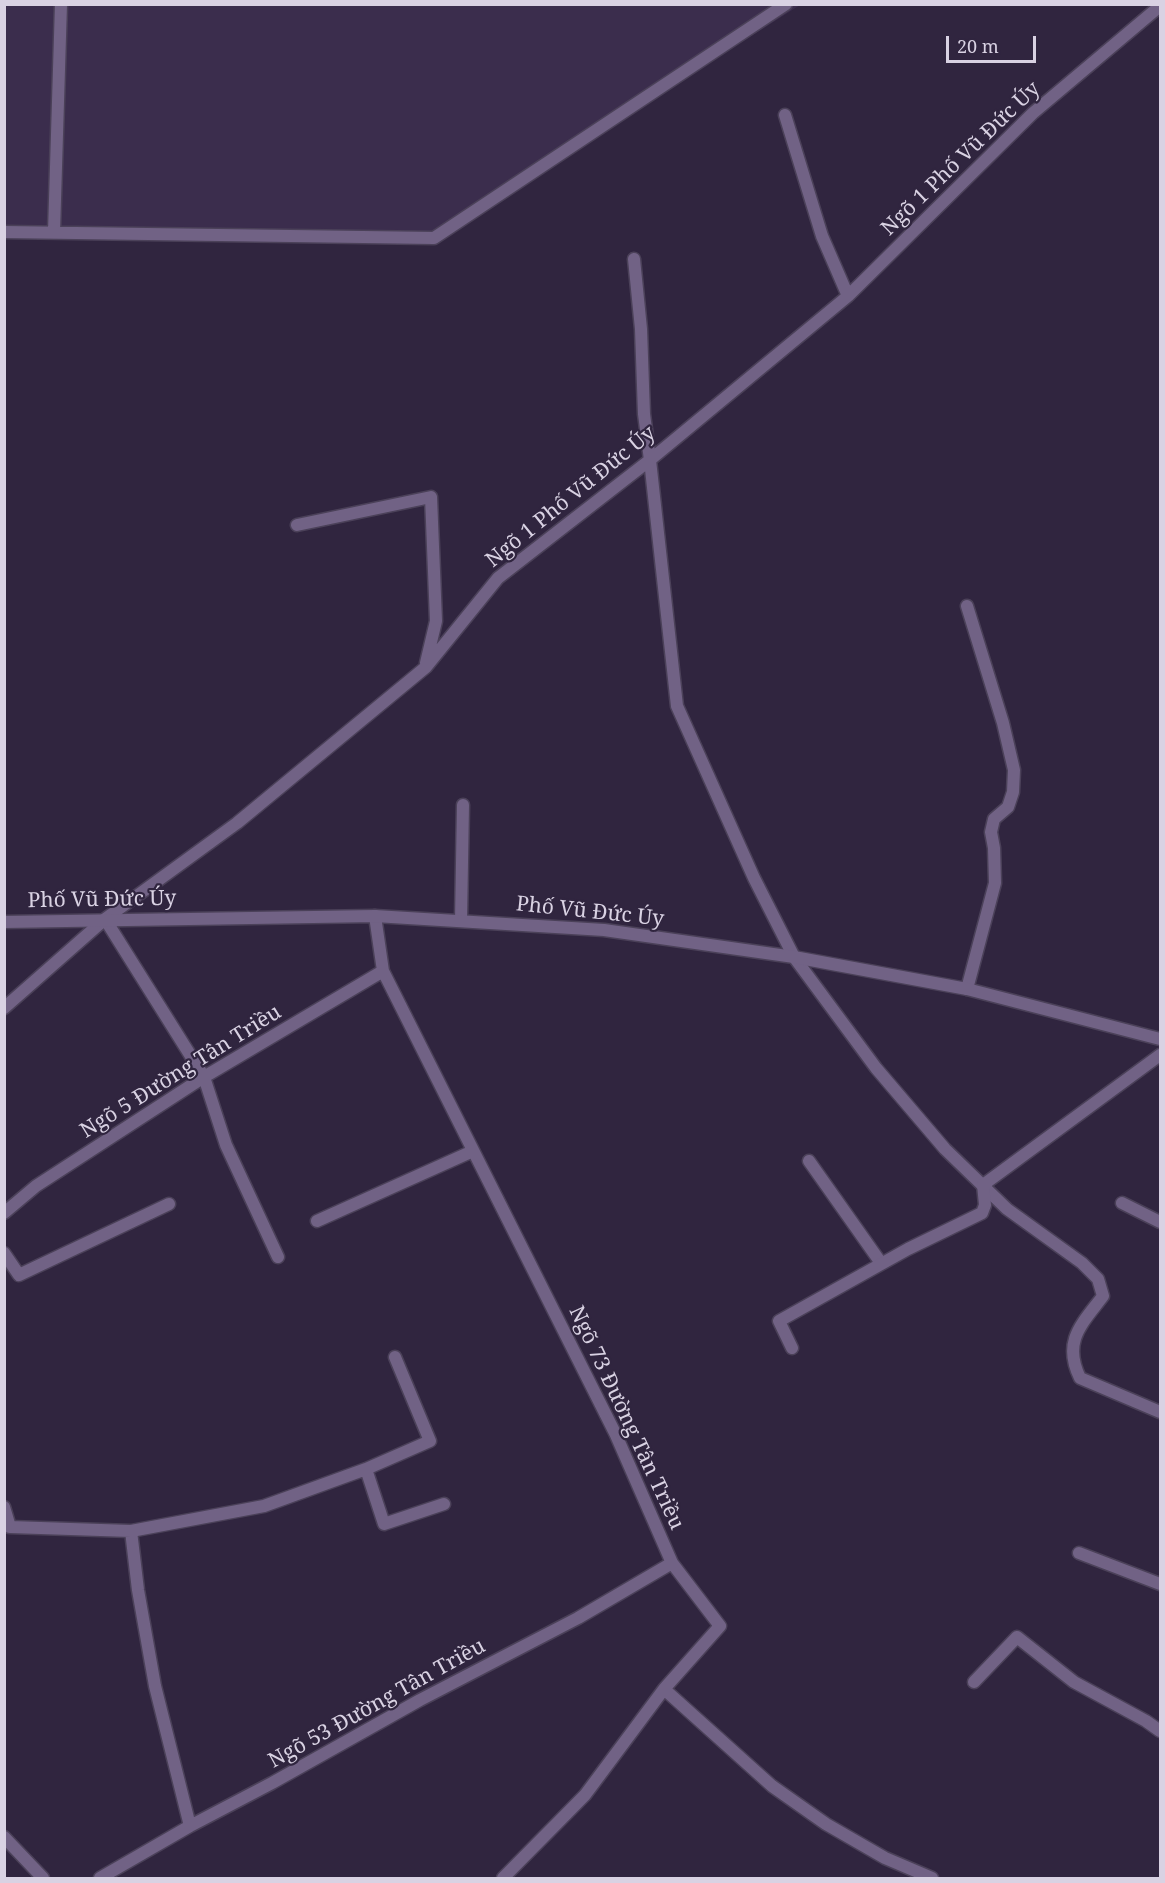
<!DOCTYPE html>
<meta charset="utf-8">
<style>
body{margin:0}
#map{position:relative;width:1165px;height:1883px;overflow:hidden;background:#30253f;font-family:"Noto Serif",serif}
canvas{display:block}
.frame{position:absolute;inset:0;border:6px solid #d9d2e3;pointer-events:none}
.scale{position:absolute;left:946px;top:36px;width:90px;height:27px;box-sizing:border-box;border:3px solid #d9d2e3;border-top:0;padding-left:8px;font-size:18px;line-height:21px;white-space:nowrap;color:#d9d2e3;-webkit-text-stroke:4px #30253f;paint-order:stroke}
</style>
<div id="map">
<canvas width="1165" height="1883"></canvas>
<div class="frame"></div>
<div class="scale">20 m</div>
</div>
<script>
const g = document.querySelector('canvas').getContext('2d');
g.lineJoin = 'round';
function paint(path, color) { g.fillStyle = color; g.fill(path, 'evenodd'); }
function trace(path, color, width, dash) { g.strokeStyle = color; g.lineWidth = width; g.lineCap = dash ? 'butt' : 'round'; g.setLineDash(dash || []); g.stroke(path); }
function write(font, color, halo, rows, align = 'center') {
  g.font = font + ' "Noto Serif",serif'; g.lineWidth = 4.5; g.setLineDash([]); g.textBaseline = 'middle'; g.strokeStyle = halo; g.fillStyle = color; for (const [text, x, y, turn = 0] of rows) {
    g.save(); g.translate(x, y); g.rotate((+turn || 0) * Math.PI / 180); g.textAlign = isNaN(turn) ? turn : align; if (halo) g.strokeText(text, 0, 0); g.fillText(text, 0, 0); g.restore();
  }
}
paint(new Path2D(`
 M 5,5 L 800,5 L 434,238 L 5,228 Z`), '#3b2d4d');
const service = new Path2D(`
 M 634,259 L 641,329 L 644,414 L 650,460 L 677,706 L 754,878 L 794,957 L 876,1068 L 945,1149 L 1007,1209 L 1082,1263 L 1098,1279 L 1103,1296 C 1082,1324 1062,1341 1080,1378 L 1160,1412
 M 848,296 L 1033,113 L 1160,6
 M 297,525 L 431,497 L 436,621 L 426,663
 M 375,916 L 383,971 L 616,1435 L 672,1563 L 720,1626 L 664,1689 L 585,1795 L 503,1878
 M 105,919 L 204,1077 L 226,1145 L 278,1257
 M 461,920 L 463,805
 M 967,989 L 995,883 L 994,848 L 991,832 L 994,819 L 1008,807 L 1013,792 L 1014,770 L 1003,723 L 967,606
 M 4,1008 L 105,919 L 237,823 L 426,667 L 498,578 L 650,460 L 848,296 L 822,236 L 785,115
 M 809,1161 L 881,1263
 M 1122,1203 L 1160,1222
 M 4,1213 L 36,1186 L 204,1077 L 383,971
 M 317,1221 L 473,1151
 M 4,1253 L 19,1275 L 169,1204
 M 366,1469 L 430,1441 L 395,1357
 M 4,1507 L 10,1527 L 131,1531 L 264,1506 L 366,1469 L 384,1524 L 444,1504
 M 131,1531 L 138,1590 L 155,1686 L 190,1826
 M 1079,1553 L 1160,1584
 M 974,1682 L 1017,1637 L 1074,1682 L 1146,1721 L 1160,1731
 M 664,1689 L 772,1786 L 826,1824 L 885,1858 L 932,1878
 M 100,1878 L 190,1826 L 272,1783 L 420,1700 L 578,1618 L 672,1563`);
const minor = new Path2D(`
 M 4,232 L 434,238 L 786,4
 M 54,232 L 61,4
 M 792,1348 L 779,1321 L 908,1249 L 982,1213 L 985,1205 L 983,1185 L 1160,1055
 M 4,1837 L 43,1878`);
const tertiary = new Path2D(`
 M 4,922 L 375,916 L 604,930 L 794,957 L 967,989 L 1160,1039`);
trace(service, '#4b4159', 15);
trace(minor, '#4b4159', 15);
trace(tertiary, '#4b4159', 15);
trace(service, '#716285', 12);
trace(minor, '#716285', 12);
trace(tertiary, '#716285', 12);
write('21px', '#d9d2e3', '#30253f', [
 ["Ngõ 1 Phố Vũ Đức Úy",961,159,-44],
 ["Ngõ 1 Phố Vũ Đức Úy",571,497,-39],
 ["Phố Vũ Đức Úy",102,900,-1],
 ["Phố Vũ Đức Úy",590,912,6],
 ["Ngõ 5 Đường Tân Triều",181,1072,-32],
 ["Ngõ 73 Đường Tân Triều",626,1418,65],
 ["Ngõ 53 Đường Tân Triều",377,1704,-29]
]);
</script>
